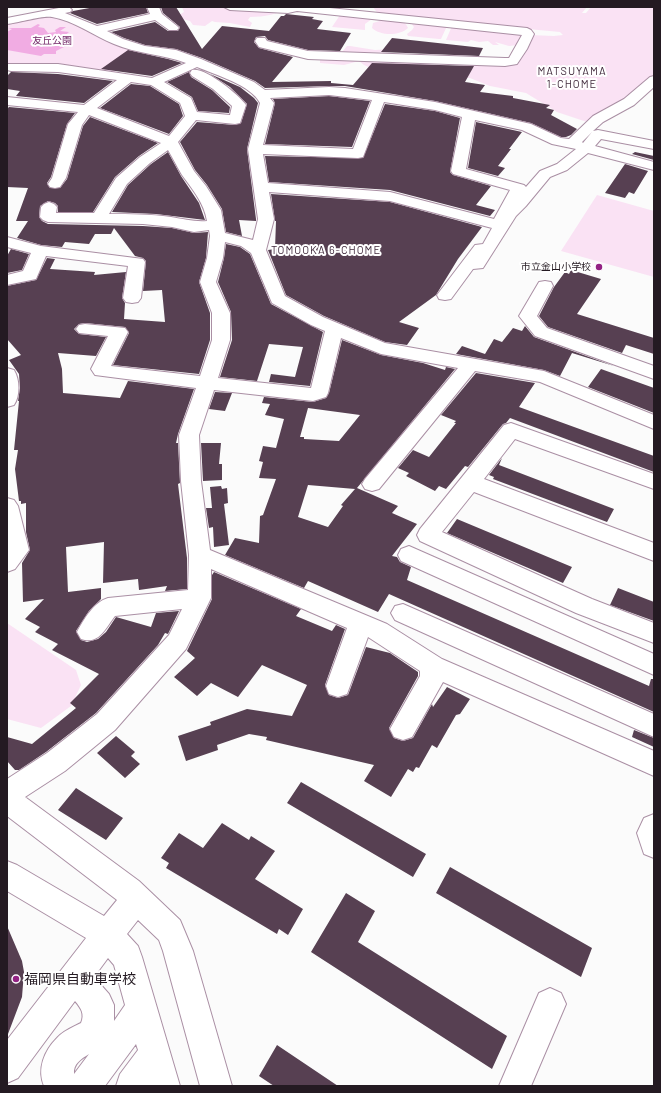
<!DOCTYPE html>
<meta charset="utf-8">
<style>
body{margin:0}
#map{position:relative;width:661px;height:1093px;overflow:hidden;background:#fbfbfb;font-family:Barlow,sans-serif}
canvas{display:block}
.frame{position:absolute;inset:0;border:8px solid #241a22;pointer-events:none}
</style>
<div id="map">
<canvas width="661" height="1093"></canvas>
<div class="frame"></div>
</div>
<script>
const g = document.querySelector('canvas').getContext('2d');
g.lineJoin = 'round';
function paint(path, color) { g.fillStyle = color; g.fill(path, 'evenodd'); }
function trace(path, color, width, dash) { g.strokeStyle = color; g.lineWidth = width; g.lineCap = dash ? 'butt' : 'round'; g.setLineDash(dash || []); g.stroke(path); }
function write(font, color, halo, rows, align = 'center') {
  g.font = font + ' Barlow,"Noto Sans JP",sans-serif'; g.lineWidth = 4; g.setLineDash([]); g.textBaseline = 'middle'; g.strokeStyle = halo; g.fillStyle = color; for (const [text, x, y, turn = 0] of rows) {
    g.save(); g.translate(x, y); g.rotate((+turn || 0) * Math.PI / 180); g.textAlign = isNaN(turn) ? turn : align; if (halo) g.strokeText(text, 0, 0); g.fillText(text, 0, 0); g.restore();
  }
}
paint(new Path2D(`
 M 182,7 L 291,7 C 277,14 265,17 250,17 L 248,20 L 252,23 L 250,27 L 230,23 L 215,22 L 212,21 L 205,26 L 193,25 L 190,21 L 171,16 L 179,15 L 184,12 Z
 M 373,7 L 587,7 L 582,13 L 586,13 L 591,7 L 654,7 L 654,76 L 637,91 L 587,122 L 557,112 L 526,93 L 490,86 L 470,78 L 375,70 L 364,65 L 359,61 L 344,65 L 320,63 L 320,59 L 342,52 L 347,46 L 350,46 L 375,50 L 393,49 L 397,51 C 383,55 369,49 356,55 L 427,63 C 437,70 493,63 508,62 L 516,49 L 514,48 L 519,47 L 518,45 L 509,46 L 495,42 L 499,45 L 493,45 L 488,41 L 479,42 L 471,40 L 468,42 L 446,40 L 452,26 L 530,35 L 554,36 L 563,35 L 560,32 L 379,15 Z
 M 340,15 L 372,19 L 365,24 L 365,30 L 332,27 Z
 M 46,17 L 59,17 L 160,52 L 112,73 L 7,65 L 7,23 Z
 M 386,19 C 394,20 405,19 408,28 C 399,36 381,36 372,28 L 373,23 Z
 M 411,23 L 447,26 L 441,39 L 439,39 L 408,36 L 407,34 L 412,30 L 414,27 Z
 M 597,195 L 654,211 L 654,277 L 561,251 Z
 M 7,623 L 76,670 L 81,685 L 71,706 L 41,728 L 7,719 Z`), '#fae2f4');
paint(new Path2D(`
 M 38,24 L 40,25 L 38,27 L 44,28 L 48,33 L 56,32 L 55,30 L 60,27 L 66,27 L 60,31 L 69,32 L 61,39 L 61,41 L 66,46 L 56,51 L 56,54 L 44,54 L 41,56 L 7,50 L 7,32 L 12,29 L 8,28 L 31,28 Z`), '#f1ace3');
paint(new Path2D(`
 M 95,7 L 146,7 L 148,13 L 97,24 L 70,13 L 73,11 Z
 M 161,7 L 176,7 L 202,49 L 222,26 L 269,31 L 281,16 L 284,16 L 286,14 L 314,17 L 312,19 L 323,21 L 317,29 L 351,33 L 340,51 L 308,50 L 268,40 L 265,36 L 256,37 L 254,42 L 259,48 L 293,57 L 272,82 L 331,81 L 331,83 L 353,85 L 372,63 L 474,66 L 465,82 L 485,85 L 480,92 L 513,96 L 513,98 L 550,105 L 546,108 L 554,110 L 551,115 L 577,129 L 571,135 L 566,137 L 561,137 L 531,123 L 435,101 L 345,86 L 329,86 L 265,88 L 255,81 L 202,58 L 176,49 L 145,45 L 124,38 L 111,32 L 155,22 L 168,31 L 178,31 L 180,27 L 163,13 Z
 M 392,38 L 456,45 L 483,48 L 479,56 L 381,52 Z
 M 128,50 L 168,59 L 182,63 L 152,76 L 101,69 Z
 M 11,72 L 58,74 L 113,81 L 84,103 L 16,96 L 20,91 L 7,89 L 7,76 Z
 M 189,72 L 191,77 L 212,90 L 230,107 L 229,113 L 198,111 L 192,97 L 167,82 Z
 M 210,74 L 240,87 L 254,98 L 258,103 L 247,149 L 256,219 L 256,221 L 239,220 L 242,236 L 226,232 L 222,209 L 207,185 L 195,170 L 180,142 L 197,122 L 235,125 L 241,123 L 247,104 L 230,87 Z
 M 131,84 L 150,86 L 179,104 L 183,116 L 169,134 L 100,108 Z
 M 329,96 L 370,101 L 352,147 L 265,144 L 275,103 L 273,99 Z
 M 385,104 L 435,111 L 460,118 L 450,172 L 453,175 L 491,186 L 476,205 L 495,210 L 490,216 L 390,190 L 269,182 L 265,156 L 363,158 Z
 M 9,107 L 75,113 L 67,124 L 51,177 L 47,183 L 50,188 L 60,188 L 67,179 L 83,126 L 90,117 L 158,143 L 139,156 L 115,177 L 93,212 L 58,212 L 58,206 L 55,203 L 48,201 L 40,206 L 39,217 L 42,221 L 48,224 L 143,226 L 172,228 L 194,233 L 208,232 L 206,258 L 199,282 L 210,313 L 210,340 L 199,374 L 113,365 L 129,333 L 125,327 L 85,323 L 79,324 L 74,329 L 79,334 L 106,337 L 96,356 L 58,353 L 62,369 L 63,393 L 120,398 L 128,381 L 194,389 L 178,434 L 176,443 L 178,443 L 180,483 L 178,484 L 187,558 L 187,589 L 165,591 L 167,586 L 139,590 L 138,579 L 103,583 L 104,542 L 66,547 L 68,592 L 101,588 L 101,599 L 89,611 L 76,631 L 81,640 L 87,642 L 98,639 L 106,632 L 116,617 L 151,627 L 156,613 L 179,611 L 168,634 L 165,633 L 158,645 L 96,713 L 46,752 L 19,770 L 15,770 L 7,761 L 7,737 L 32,744 L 76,708 L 70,703 L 99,674 L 52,650 L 58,644 L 35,632 L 40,627 L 25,619 L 44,599 L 23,602 L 22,563 L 30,550 L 26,532 L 26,503 L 21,504 L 21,501 L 19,501 L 15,469 L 18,450 L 14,450 L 19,401 L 18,401 L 20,388 L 19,374 L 9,360 L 21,355 L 7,339 L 7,286 L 36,280 L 47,258 L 55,259 L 50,269 L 95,272 L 94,275 L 126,272 L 122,298 L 125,303 L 124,319 L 165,322 L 162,290 L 143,291 L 146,261 L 143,258 L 135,256 L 114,228 L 111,234 L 95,234 L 89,244 L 65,242 L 62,247 L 41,245 L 17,238 L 28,221 L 16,221 L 28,188 L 7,187 L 7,109 Z
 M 476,122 L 522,132 L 509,149 L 511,149 L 498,166 L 505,168 L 498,176 L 468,168 Z
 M 168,152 L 181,176 L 199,203 L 205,220 L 156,214 L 112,212 L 128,185 L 151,164 Z
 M 635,152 L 654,156 L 654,160 L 632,154 Z
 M 625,164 L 648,171 L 634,194 L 629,192 L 625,198 L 605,193 Z
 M 271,194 L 390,202 L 482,227 L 458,259 L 436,295 L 399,322 L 419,328 L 407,345 L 385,342 L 324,316 L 286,295 L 268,250 L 275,249 L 276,221 L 275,221 Z
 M 226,244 L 240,247 L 250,254 L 271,304 L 323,332 L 310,386 L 269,382 L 271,374 L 295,377 L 303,347 L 269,344 L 257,381 L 220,377 L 232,340 L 231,312 L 218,282 L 224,258 Z
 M 11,249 L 29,254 L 22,270 L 7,273 L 7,256 Z
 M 571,270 L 601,279 L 577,314 L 654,338 L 654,354 L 626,345 L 622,353 L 548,327 L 539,316 L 554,287 L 565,272 L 569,274 Z
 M 525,326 L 534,337 L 614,366 L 572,353 L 560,376 L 544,370 L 456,354 L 462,346 L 485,354 L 494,339 L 502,342 L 513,328 L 522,331 Z
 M 342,340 L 381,355 L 423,363 L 445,370 L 446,367 L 455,369 L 357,488 L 398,506 L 392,513 L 417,524 L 392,556 L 397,557 L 400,562 L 411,567 L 407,580 L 649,686 L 651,679 L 654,679 L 654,712 L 389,594 L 378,612 L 308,581 L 304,588 L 225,555 L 235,538 L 259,543 L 260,516 L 263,515 L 276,479 L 259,478 L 263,462 L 259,461 L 263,446 L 276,448 L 284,419 L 265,415 L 270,404 L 262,403 L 264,397 L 313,402 L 326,398 L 329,393 ZM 308,408 L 360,415 L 339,441 L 304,439 L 304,437 L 300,437 ZM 308,485 L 355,489 L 341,505 L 343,506 L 328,527 L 298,517 Z
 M 601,369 L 654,388 L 654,413 L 588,387 Z
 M 476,373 L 535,383 L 519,407 L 654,456 L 654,472 L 510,418 L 506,423 L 503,424 L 468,467 L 465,466 L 446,489 L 439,486 L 435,491 L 406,476 L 409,473 L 398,468 L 413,450 L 429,457 L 456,423 L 454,423 L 456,421 L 441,415 Z
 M 215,392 L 232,393 L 225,411 L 209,409 Z
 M 201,443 L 221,443 L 219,464 L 222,464 L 222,480 L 203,481 Z
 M 502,458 L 499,465 L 614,509 L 607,522 L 493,479 L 494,477 L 489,475 Z
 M 221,486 L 222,489 L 227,488 L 228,503 L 224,504 L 229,545 L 214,547 L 213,527 L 209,528 L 206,508 L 212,508 L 210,487 Z
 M 457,519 L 572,567 L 563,583 L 447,533 Z
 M 214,572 L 301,609 L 296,616 L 332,631 L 336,625 L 345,629 L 325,685 L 329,695 L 338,698 L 348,695 L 366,647 L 390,653 L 418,672 L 418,676 L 389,728 L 394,738 L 403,741 L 413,738 L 432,704 L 433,707 L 447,687 L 470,699 L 460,714 L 456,715 L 437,748 L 432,745 L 419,768 L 416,767 L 413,772 L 408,769 L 391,797 L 364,781 L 374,765 L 266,740 L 267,737 L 249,734 L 217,745 L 218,750 L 186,761 L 178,736 L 211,725 L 210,722 L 247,709 L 292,716 L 307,685 L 262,665 L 238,697 L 211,683 L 197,696 L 174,677 L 195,658 L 187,651 L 212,599 L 212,575 Z
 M 618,588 L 654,602 L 654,621 L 610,605 Z
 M 634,730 L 654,738 L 654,747 L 632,737 Z
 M 116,736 L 135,752 L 131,756 L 140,764 L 125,778 L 97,753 Z
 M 301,782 L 426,854 L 413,877 L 287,803 Z
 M 76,788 L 123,818 L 106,840 L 58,810 Z
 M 222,823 L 249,840 L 251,836 L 275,851 L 255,879 L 303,909 L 288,935 L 279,929 L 277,934 L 166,868 L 169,863 L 161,858 L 179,833 L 203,848 Z
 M 450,867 L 592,948 L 581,977 L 436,893 Z
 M 346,893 L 375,911 L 358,942 L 507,1036 L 492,1069 L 311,952 Z
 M 7,926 L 22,961 L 24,972 L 22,997 L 8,1034 Z
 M 277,1045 L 338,1086 L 274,1086 L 259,1076 Z`), '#574052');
const minor = new Path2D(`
 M 64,7 L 70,8 L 72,10 L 70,12 L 65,13 L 97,26 L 150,14 L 147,7 L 159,7 L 162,14 L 177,26 L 179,28 L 177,30 L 169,30 L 155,20 L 107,31 L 123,39 L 145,46 L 176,50 L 201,59 L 254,82 L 265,90 L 329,87 L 345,88 L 435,102 L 531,124 L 561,138 L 569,139 L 593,116 L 624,99 L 650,77 L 654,76 L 654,87 L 634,105 L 603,122 L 593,131 L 598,130 L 654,141 L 654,149 L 601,139 L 595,146 L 654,162 L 654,170 L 588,153 L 567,170 L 550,177 L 526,206 L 516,216 L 483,268 L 473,269 L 451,299 L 445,300 L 439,299 L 437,295 L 475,245 L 483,244 L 492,228 L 390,201 L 269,192 L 274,219 L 266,250 L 285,296 L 323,317 L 385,343 L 544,371 L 654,415 L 654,429 L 540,382 L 475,371 L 379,489 L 372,491 L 365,489 L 362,484 L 365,479 L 458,368 L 381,354 L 341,338 L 328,393 L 326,397 L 313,401 L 214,390 L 199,435 L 201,481 L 210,550 L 387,624 L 442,659 L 654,751 L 654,776 L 443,682 L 412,737 L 403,740 L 394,737 L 390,729 L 420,676 L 420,671 L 368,637 L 347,694 L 338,697 L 329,694 L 326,686 L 347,628 L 211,569 L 211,598 L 186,649 L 115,730 L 65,771 L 25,797 L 139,881 L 180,920 L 193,951 L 232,1086 L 200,1086 L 163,951 L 159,940 L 138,920 L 127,934 L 138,946 L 142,957 L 180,1086 L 116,1086 L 120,1074 L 138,1050 L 136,1044 L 105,1086 L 44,1086 C 37,1069 44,1051 57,1038 C 63,1031 73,1027 81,1023 C 85,1014 81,1008 75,1001 L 18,1078 L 7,1083 L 7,1040 L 86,938 L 7,891 L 7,861 L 17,865 L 104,916 L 117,900 L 7,816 L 7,779 L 47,753 L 97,714 L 169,635 L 182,609 L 115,616 C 105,629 99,645 81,639 L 77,632 C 84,619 94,602 108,598 L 188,590 L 189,555 L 181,481 L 179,435 L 196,388 L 95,375 L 91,369 L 108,336 L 79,333 L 76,329 L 79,325 L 85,324 L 125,328 L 128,332 L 111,366 L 200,376 L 212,340 L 212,313 L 200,282 L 207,258 L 210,236 L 209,230 L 194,232 L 172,227 L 143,224 L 48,222 L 43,220 L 40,217 L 41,207 L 44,204 L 49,202 L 54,204 L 57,207 L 56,213 L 94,213 L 116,178 L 140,157 L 161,143 L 89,115 L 82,125 L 66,178 L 60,187 L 55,188 L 50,187 L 48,184 L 52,178 L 68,124 L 78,112 L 7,105 L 7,97 L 84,105 L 117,80 L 58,72 L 11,71 L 7,70 L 7,64 L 58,64 L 152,78 L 186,63 C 163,54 137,54 114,44 C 94,36 75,21 52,17 C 44,15 17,23 7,24 L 7,18 ZM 197,67 C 216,75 251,85 260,103 L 248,149 L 258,219 L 253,240 L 225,233 L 221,210 L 206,186 L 194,171 L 178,142 L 196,120 L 235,124 L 240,123 L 246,105 C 238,94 205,67 192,70 L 190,73 L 192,76 L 213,89 L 232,106 L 230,115 L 197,112 L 191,98 L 164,82 ZM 131,82 L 151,85 L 180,103 L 185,116 L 169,136 L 97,108 ZM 329,95 L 372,100 L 353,149 L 263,145 L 274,103 L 270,98 ZM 384,102 L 435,110 L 462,117 L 451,171 L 453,174 L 510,190 L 494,219 L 390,192 L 268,183 L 263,154 L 358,158 L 363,157 ZM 475,120 L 522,130 L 552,144 L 576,149 L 557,164 L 540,171 L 526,187 L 524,185 L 466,169 ZM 592,132 L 583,143 L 582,142 ZM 168,150 C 173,158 177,167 182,175 C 193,190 204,203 207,221 C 194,222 184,219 171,217 C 150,214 130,214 109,214 L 127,184 L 150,163 ZM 225,242 L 241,246 L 251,253 L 272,303 L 311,325 L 325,331 L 311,388 L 218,378 L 230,340 L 230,313 L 216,282 L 223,258 ZM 108,958 L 114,965 L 125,1005 L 114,1021 L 114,1005 L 109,994 L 94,977 ZM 89,1054 L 74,1074 C 73,1064 81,1059 89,1054 Z
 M 224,7 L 320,7 L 527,28 L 531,30 L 534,34 L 527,49 L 517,64 L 505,66 L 308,59 L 259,47 L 255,41 L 257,38 L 265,38 L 267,41 L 308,51 L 505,58 L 509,58 L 522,35 L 297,11 L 288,13 L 230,10 Z
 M 7,237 L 41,246 L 143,259 L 145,262 L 141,298 L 138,302 L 132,303 L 126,302 L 123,298 L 128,266 L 46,256 L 36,279 L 7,285 L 7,275 L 23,271 L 31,253 L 7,247 Z
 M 545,281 L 551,282 L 553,286 L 537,316 L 547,328 L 654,366 L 654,379 L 535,336 L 519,316 L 539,282 Z
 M 7,368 L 14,370 C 20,380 20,396 14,405 L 7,407 Z
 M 511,423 L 654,474 L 654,489 L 515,439 L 484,479 L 654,543 L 654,561 L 474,492 L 442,532 L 592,599 L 654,623 L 654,643 L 576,613 L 420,541 L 417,535 L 420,529 L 504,425 Z
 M 7,498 L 14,500 L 18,506 L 29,550 L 15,569 L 7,572 Z
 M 409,546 L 654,654 L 654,675 L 401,561 L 398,555 L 401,549 Z
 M 403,604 L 654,714 L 654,737 L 395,620 L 391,613 L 395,606 Z
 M 654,814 L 654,858 L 644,854 L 637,833 L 644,818 Z
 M 550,988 L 561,993 L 566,1004 L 531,1086 L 499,1086 L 539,993 Z`);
trace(minor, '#aa8fa4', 2);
paint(minor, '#fff');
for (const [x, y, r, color] of [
 [599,267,4,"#932384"],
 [16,979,4,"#932384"]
]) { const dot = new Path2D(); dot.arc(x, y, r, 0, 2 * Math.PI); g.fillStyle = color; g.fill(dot); trace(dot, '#fff', 1.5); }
write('10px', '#6d1f62', '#fff', [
 ["友丘公園",52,41]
]);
write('10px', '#241a22', '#fff', [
 ["市立金山小学校",591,267]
], 'right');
g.letterSpacing = '1px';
write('11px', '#412b3d', '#fff', [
 ["MATSUYAMA",572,71],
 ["1-CHOME",572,84],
 ["TOMOOKA 6-CHOME",326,250]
]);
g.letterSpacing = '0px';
write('14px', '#241a22', '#fff', [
 ["福岡県自動車学校",24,979]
], 'left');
</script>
